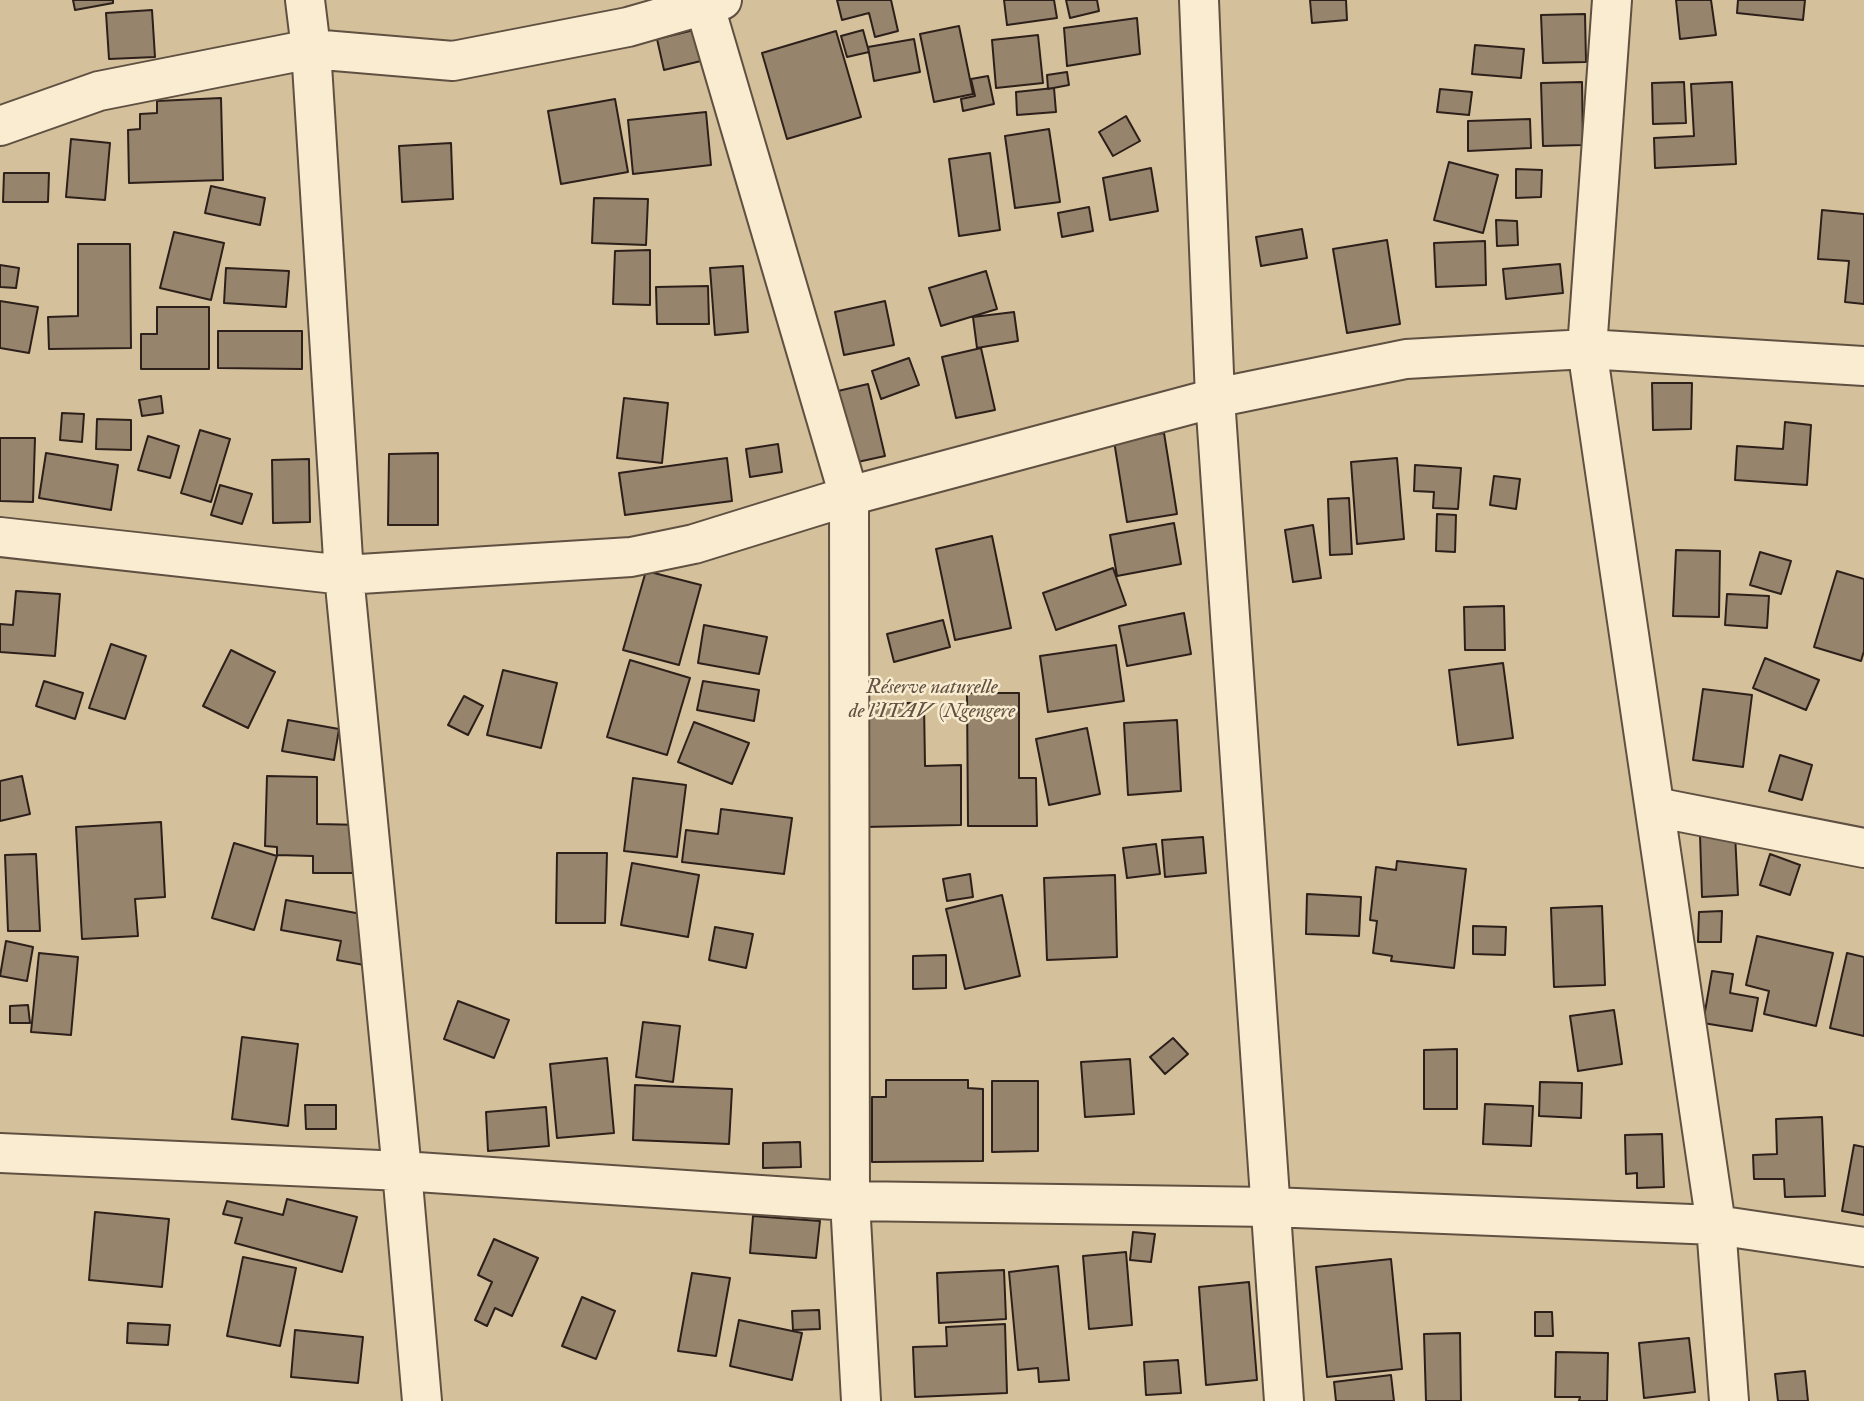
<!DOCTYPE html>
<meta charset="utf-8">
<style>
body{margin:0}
canvas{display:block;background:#f6e2b7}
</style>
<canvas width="1864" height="1401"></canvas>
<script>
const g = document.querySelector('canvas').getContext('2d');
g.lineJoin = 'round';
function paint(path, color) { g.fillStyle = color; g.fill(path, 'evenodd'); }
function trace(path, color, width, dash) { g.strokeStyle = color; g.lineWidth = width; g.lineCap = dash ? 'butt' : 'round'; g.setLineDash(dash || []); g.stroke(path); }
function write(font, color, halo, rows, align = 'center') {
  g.font = font + ' "IM FELL Double Pica",serif'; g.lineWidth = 5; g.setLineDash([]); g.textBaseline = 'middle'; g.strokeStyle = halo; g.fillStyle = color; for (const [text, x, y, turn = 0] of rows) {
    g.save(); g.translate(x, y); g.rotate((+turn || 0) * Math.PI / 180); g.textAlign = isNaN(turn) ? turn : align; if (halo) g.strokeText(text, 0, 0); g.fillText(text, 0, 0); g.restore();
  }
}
paint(new Path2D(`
 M 0,0 L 1864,0 L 1864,1401 L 0,1401 Z`), '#d4c19c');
const building = new Path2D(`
 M 73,0 L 113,0 L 113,3 L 75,10 Z
 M 837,0 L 891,0 L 898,31 L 875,37 L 869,13 L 842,20 Z
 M 1004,0 L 1054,0 L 1057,18 L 1007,25 Z
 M 1066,0 L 1097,0 L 1099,11 L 1070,18 Z
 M 1310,0 L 1346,0 L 1347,20 L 1312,23 Z
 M 1676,0 L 1711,0 L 1716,35 L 1680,39 Z
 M 1738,0 L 1805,0 L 1803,20 L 1737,13 Z
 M 152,10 L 155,57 L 109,59 L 106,13 Z
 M 1585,14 L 1586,62 L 1543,63 L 1541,15 Z
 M 1137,18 L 1140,54 L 1067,66 L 1064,28 Z
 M 959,26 L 973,94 L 934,102 L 920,34 Z
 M 698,29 L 705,60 L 664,70 L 657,39 Z
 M 863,30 L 869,52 L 847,57 L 841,36 Z
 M 836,31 L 861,117 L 787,139 L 762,53 Z
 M 1038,35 L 1043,83 L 996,88 L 992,40 Z
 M 914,39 L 920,72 L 874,81 L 868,47 Z
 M 1475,45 L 1524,49 L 1521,78 L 1472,74 Z
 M 1067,72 L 1069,85 L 1048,89 L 1047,75 Z
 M 988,76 L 994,104 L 963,111 L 961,99 L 975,96 L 971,79 Z
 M 1582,82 L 1583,145 L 1543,146 L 1541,83 Z
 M 1684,82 L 1686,123 L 1653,124 L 1652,83 Z
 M 1732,82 L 1736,164 L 1655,168 L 1654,138 L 1694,136 L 1691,84 Z
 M 1054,88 L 1056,112 L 1017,115 L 1016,92 Z
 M 1440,89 L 1472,92 L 1469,115 L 1437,112 Z
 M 221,98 L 223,180 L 129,183 L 128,130 L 140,129 L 140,114 L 157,113 L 157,101 Z
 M 615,99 L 628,172 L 561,184 L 548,111 Z
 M 706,112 L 711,165 L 633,174 L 628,120 Z
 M 1126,116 L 1140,141 L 1113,156 L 1099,132 Z
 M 1530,119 L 1531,148 L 1468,151 L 1468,121 Z
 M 1049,129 L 1060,202 L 1015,208 L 1005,136 Z
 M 71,139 L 110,143 L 105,200 L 66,197 Z
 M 451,143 L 453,199 L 402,202 L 399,146 Z
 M 990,153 L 1000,230 L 959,236 L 949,159 Z
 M 1449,162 L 1498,175 L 1483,233 L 1434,220 Z
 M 1151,168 L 1158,211 L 1110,220 L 1103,178 Z
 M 1516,169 L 1542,170 L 1541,197 L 1516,198 Z
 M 4,173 L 49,173 L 48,202 L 3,202 Z
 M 211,186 L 265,198 L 260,225 L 205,213 Z
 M 594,198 L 648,199 L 646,245 L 592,243 Z
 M 1089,207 L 1093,231 L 1062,237 L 1058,213 Z
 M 1822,210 L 1864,214 L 1864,304 L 1845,302 L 1849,261 L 1818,259 Z
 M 1496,220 L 1517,221 L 1518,245 L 1497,246 Z
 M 1302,229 L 1307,258 L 1261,266 L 1256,237 Z
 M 174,232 L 224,243 L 211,300 L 160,288 Z
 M 1387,240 L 1400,324 L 1347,333 L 1333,249 Z
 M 1485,241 L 1486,285 L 1436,287 L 1434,243 Z
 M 78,244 L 130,244 L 131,348 L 49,349 L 48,317 L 78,316 Z
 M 650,250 L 650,305 L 613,304 L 615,251 Z
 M 1560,264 L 1563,293 L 1506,299 L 1503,269 Z
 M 0,265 L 19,268 L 16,288 L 0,287 Z
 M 743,266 L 748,332 L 715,335 L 710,268 Z
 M 226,268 L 289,271 L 286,307 L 224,303 Z
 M 986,271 L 997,309 L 941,326 L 929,288 Z
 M 708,286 L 709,324 L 657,324 L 656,287 Z
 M 0,301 L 38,307 L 29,353 L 0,348 Z
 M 885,301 L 894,345 L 844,355 L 835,312 Z
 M 157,307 L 209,307 L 209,369 L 141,369 L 141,334 L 157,334 Z
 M 1014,312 L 1018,341 L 977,348 L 973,317 Z
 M 218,331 L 302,331 L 302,369 L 218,368 Z
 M 981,348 L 995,410 L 956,418 L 942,357 Z
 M 909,358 L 919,385 L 881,399 L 872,371 Z
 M 1652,383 L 1692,383 L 1691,429 L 1653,430 Z
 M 868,384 L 885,456 L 853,463 L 838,391 Z
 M 161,396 L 163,413 L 142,416 L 139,400 Z
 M 624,398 L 668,403 L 662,463 L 617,458 Z
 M 62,413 L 84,414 L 82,442 L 60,440 Z
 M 97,419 L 131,420 L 131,450 L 96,449 Z
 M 1785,422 L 1811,425 L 1807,485 L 1735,480 L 1737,446 L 1783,449 Z
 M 200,430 L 230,439 L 211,502 L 181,493 Z
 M 1164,433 L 1177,514 L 1127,522 L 1114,441 Z
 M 148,436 L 179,446 L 170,478 L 138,470 Z
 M 0,438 L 35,438 L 33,502 L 0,501 Z
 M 778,444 L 782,472 L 750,477 L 746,449 Z
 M 46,453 L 118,465 L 111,510 L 39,498 Z
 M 438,453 L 438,525 L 388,525 L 389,454 Z
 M 727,458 L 732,501 L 625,515 L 619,473 Z
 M 1397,458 L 1404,539 L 1357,544 L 1351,462 Z
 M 309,459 L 310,522 L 273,523 L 272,460 Z
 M 1415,465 L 1461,468 L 1458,509 L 1433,508 L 1434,492 L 1414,491 Z
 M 1494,476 L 1520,479 L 1516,509 L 1490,505 Z
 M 220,485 L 252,494 L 242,524 L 211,515 Z
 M 1349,498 L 1352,554 L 1330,555 L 1328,499 Z
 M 1437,514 L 1456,515 L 1455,552 L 1436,551 Z
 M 1174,523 L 1181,564 L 1117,576 L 1110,535 Z
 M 1313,525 L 1321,578 L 1293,582 L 1285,530 Z
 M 992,536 L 1011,628 L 955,640 L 936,549 Z
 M 1676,550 L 1720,551 L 1719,617 L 1673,616 Z
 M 1760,552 L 1791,561 L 1781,594 L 1750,585 Z
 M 1113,568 L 1126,605 L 1056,630 L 1043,593 Z
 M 646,571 L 701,585 L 679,665 L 623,650 Z
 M 1837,571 L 1864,579 L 1864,651 L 1861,661 L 1814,647 Z
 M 16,591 L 60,594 L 55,656 L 0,652 L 0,624 L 13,625 Z
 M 1727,594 L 1769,596 L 1767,628 L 1725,625 Z
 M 1504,606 L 1505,650 L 1465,650 L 1464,607 Z
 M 1184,613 L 1191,654 L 1127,666 L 1119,626 Z
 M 943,620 L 950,647 L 894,662 L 887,634 Z
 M 704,625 L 767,637 L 759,674 L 698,663 Z
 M 111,644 L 146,656 L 125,719 L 89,708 Z
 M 1116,645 L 1124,701 L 1048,712 L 1040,656 Z
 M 231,650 L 275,672 L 248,728 L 203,706 Z
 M 1765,658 L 1819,680 L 1806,710 L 1753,688 Z
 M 630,660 L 690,678 L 667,755 L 607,737 Z
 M 1503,663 L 1513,738 L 1458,745 L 1449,670 Z
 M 503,670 L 557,683 L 541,748 L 487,735 Z
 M 44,681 L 83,693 L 75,719 L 36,706 Z
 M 703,681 L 759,690 L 754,721 L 697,710 Z
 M 1703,689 L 1752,695 L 1743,767 L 1693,760 Z
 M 967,693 L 1019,693 L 1019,778 L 1036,778 L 1037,826 L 968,826 Z
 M 464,696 L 483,706 L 468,735 L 448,725 Z
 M 862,703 L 924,703 L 925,766 L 961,765 L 961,825 L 864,827 Z
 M 288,720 L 339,729 L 334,760 L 282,751 Z
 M 1177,720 L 1181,791 L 1128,795 L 1124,723 Z
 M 694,722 L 749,743 L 732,784 L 678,762 Z
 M 1087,728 L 1100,794 L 1049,805 L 1036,739 Z
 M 1780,755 L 1812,765 L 1802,800 L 1769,791 Z
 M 22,776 L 30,814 L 0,821 L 0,781 Z
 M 267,776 L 317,777 L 317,824 L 365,825 L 364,873 L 313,873 L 313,856 L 277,855 L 277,847 L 265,846 Z
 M 633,778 L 686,785 L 677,857 L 624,851 Z
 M 721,809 L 792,818 L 784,874 L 682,862 L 686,830 L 718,834 Z
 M 161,822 L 165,897 L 135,899 L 138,936 L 82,939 L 76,827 Z
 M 1735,833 L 1738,895 L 1702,897 L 1700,835 Z
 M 1203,837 L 1206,873 L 1165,877 L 1162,840 Z
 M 234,843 L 277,856 L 254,930 L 212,918 Z
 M 1156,844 L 1160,874 L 1127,878 L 1123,848 Z
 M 557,853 L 607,853 L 605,923 L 556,923 Z
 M 36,854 L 40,931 L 8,931 L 5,855 Z
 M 1770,854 L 1800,865 L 1790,895 L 1760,885 Z
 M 1397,861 L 1466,869 L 1454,968 L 1391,961 L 1392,956 L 1373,953 L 1377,921 L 1370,920 L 1376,867 L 1396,870 Z
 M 632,863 L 699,875 L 688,937 L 621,925 Z
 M 970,874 L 973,897 L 947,901 L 943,879 Z
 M 1115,875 L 1117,957 L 1047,960 L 1044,878 Z
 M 1307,894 L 1361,897 L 1359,936 L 1306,934 Z
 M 1002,895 L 1020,976 L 965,989 L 946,909 Z
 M 286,900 L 372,916 L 364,965 L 337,960 L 341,941 L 281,930 Z
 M 1602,906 L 1605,985 L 1554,987 L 1551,908 Z
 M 1722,911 L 1721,942 L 1698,942 L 1699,912 Z
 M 1473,926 L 1506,927 L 1505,955 L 1473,954 Z
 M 715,927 L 753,934 L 746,968 L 709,960 Z
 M 1757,936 L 1833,953 L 1816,1026 L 1764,1014 L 1769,991 L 1746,985 Z
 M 6,941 L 33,947 L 27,981 L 0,976 Z
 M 39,953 L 78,957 L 71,1035 L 31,1032 Z
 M 1847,953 L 1864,957 L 1864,1036 L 1830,1028 Z
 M 946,955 L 946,988 L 913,989 L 913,956 Z
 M 1712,971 L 1733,974 L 1730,993 L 1758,998 L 1752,1031 L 1703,1023 Z
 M 458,1001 L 509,1020 L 494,1058 L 444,1039 Z
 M 28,1005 L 30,1023 L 10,1023 L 10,1006 Z
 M 1614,1010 L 1622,1064 L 1578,1071 L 1570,1016 Z
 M 643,1022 L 680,1026 L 673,1082 L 636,1077 Z
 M 242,1037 L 298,1044 L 288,1126 L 232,1119 Z
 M 1173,1038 L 1188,1054 L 1165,1074 L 1150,1057 Z
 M 1457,1049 L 1457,1109 L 1424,1109 L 1424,1050 Z
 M 607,1058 L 614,1133 L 557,1138 L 550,1064 Z
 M 1130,1059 L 1134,1114 L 1085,1117 L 1081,1062 Z
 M 886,1080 L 968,1080 L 968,1088 L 983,1089 L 983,1161 L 872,1162 L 872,1097 L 886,1097 Z
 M 992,1081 L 1038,1081 L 1038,1151 L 992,1152 Z
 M 1540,1082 L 1582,1083 L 1581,1118 L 1539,1116 Z
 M 635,1085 L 732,1089 L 729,1144 L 633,1140 Z
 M 1485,1104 L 1533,1106 L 1531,1146 L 1483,1144 Z
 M 305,1105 L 336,1105 L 336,1129 L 306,1129 Z
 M 546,1107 L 549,1146 L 488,1151 L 486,1112 Z
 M 1822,1117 L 1825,1196 L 1785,1197 L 1784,1179 L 1754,1179 L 1753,1155 L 1777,1154 L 1776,1119 Z
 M 1662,1134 L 1664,1187 L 1637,1188 L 1637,1173 L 1626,1174 L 1625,1135 Z
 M 800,1142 L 801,1167 L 763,1168 L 763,1143 Z
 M 1854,1145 L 1864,1147 L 1864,1215 L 1842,1211 Z
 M 287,1199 L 357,1217 L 342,1272 L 235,1243 L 242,1218 L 223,1214 L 227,1201 L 283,1215 Z
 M 95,1212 L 169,1219 L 162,1287 L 89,1280 Z
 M 753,1216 L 820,1221 L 816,1258 L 750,1253 Z
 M 1133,1232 L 1155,1234 L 1151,1262 L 1130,1260 Z
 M 494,1239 L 538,1258 L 512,1316 L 495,1308 L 487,1326 L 475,1320 L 492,1282 L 478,1275 Z
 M 1126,1252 L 1132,1325 L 1089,1329 L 1083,1256 Z
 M 243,1257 L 296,1268 L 280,1346 L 227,1336 Z
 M 1391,1259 L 1402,1369 L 1327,1377 L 1316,1267 Z
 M 1058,1266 L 1069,1380 L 1039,1382 L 1038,1368 L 1018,1370 L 1009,1272 Z
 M 1004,1270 L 1006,1319 L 939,1323 L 937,1273 Z
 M 692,1273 L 730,1278 L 716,1356 L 678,1351 Z
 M 1249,1282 L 1257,1380 L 1206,1385 L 1199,1287 Z
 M 582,1297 L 615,1311 L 596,1359 L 562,1346 Z
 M 819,1310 L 820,1329 L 793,1330 L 792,1311 Z
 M 1535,1312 L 1552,1312 L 1553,1336 L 1535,1336 Z
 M 739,1320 L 802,1333 L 792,1380 L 730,1366 Z
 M 128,1323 L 170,1325 L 168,1345 L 127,1343 Z
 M 1005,1324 L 1007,1393 L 915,1397 L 913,1347 L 947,1346 L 946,1327 Z
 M 295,1330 L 363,1337 L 358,1383 L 291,1377 Z
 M 1460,1333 L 1461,1401 L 1426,1401 L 1424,1334 Z
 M 1689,1338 L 1695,1392 L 1644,1398 L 1639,1343 Z
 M 1556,1352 L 1608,1353 L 1607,1401 L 1579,1401 L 1580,1397 L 1555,1397 Z
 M 1178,1360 L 1181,1393 L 1146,1395 L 1144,1362 Z
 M 1805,1371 L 1808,1401 L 1778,1401 L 1775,1374 Z
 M 1391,1375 L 1394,1401 L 1336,1401 L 1334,1382 Z`);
paint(building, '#96846c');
trace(building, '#2d1f1a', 2);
const minor = new Path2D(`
 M 305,0 L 311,49 L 344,575 L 402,1171 L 422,1401
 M 703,0 L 849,496 L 850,1201 L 861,1401
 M 1199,0 L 1215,398 L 1284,1401
 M 1612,0 L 1587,349 L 1716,1225 L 1729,1401
 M 0,126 L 99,91 L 311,49 L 453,61 L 628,27 L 722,0
 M 0,537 L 344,575 L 631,557 L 694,544 L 849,496 L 1215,398 L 1406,359 L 1587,349 L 1864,366
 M 1655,807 L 1864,848
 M 0,1153 L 402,1171 L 850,1201 L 1271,1207 L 1716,1225 L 1864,1247`);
trace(minor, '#5f5041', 42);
trace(minor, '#f9ecd0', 38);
write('italic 21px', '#5f5041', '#f9ecd0', [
 ["Réserve naturelle",932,688],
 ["de l'ITAV (Ngengere",932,712]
]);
</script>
